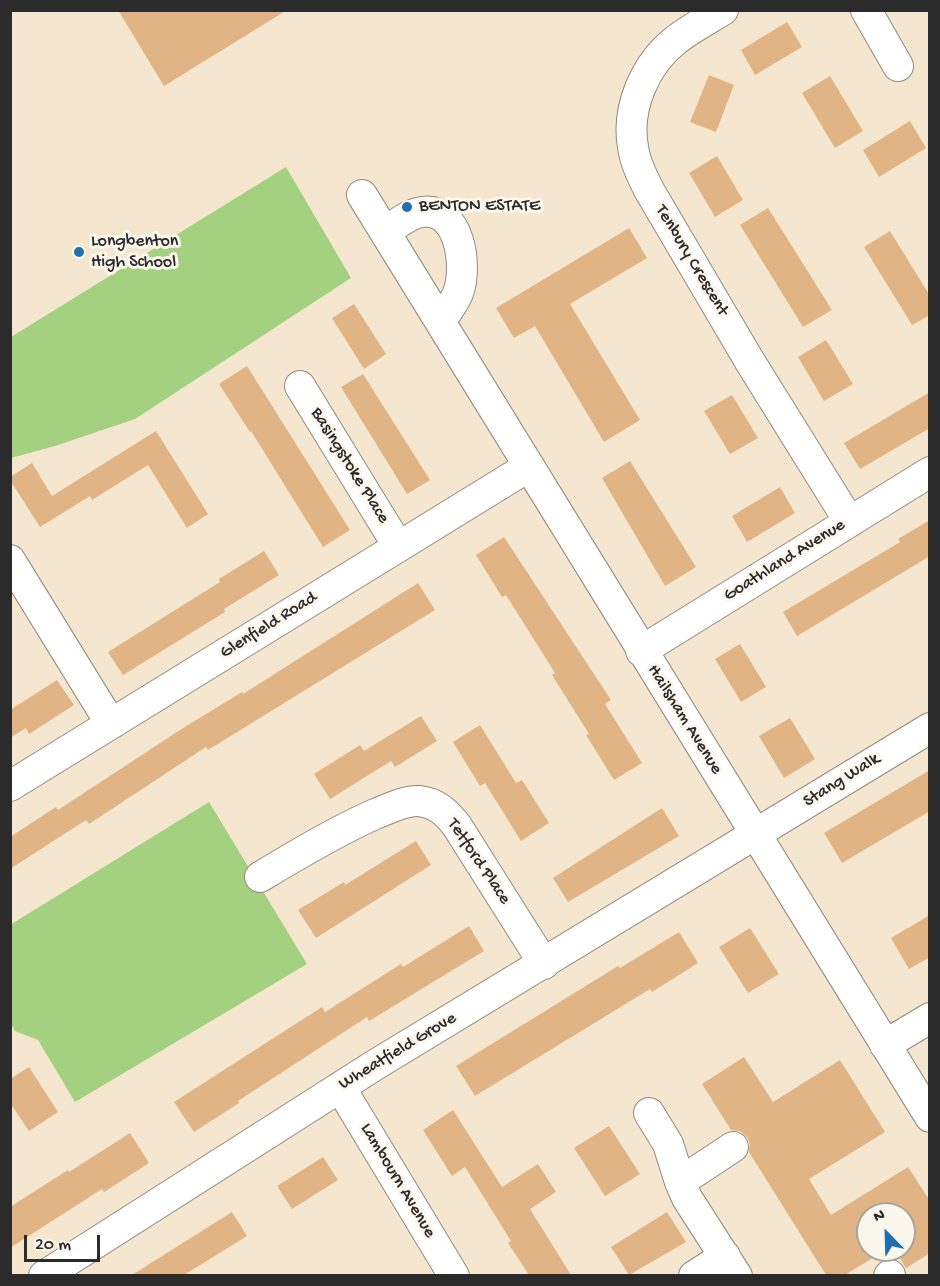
<!DOCTYPE html>
<style>
body{margin:0}
#map{position:relative;width:940px;height:1286px;overflow:hidden;background:#f5e7cf;font-family:"Gochi Hand",sans-serif}
canvas{display:block}
.frame{position:absolute;inset:0;border:12px solid #2b2b2b;pointer-events:none}
.north{position:absolute;left:856px;top:1202px;width:60px;height:60px;box-sizing:border-box;background:#fbf7ec;border:2px solid #a8a59f;border-radius:50%;rotate:337deg;font-size:16px;font-weight:700;line-height:24px;text-align:center;color:#2b2b2b}
.north::after{content:'';display:block;margin:auto;width:21px;height:27px;background:#1f6fb2;clip-path:polygon(50% 0,100% 100%,50% 72%,0 100%)}
.scale{position:absolute;left:24px;top:1235px;width:76px;height:27px;box-sizing:border-box;border:3px solid #2b2b2b;border-top:0;padding-left:8px;font-size:18px;line-height:21px;white-space:nowrap;color:#2b2b2b;-webkit-text-stroke:4px #fbf7ec;paint-order:stroke}
</style>
<div id="map">
<canvas width="940" height="1286"></canvas>
<div class="frame"></div>
<div class="north">N</div>
<div class="scale">20 m</div>
</div>
<script>
const g = document.querySelector('canvas').getContext('2d');
g.lineJoin = 'round';
function paint(path, color) { g.fillStyle = color; g.fill(path, 'evenodd'); }
function trace(path, color, width, dash) { g.strokeStyle = color; g.lineWidth = width; g.lineCap = dash ? 'butt' : 'round'; g.setLineDash(dash || []); g.stroke(path); }
function write(font, color, halo, rows, align = 'center') {
  g.font = font + ' "Gochi Hand",sans-serif'; g.lineWidth = 6; g.setLineDash([]); g.textBaseline = 'middle'; g.strokeStyle = halo; g.fillStyle = color; for (const [text, x, y, turn = 0] of rows) {
    g.save(); g.translate(x, y); g.rotate((+turn || 0) * Math.PI / 180); g.textAlign = isNaN(turn) ? turn : align; if (halo) g.strokeText(text, 0, 0); g.fillText(text, 0, 0); g.restore();
  }
}
paint(new Path2D(`
 M 286,167 L 351,278 L 135,419 L 55,446 L 11,458 L 11,337 Z
 M 209,802 L 307,964 L 75,1102 L 38,1040 L 15,1031 L 11,1024 L 10,925 Z`), '#a3d17f');
paint(new Path2D(`
 M 118,10 L 287,10 L 164,86 Z
 M 787,22 L 802,47 L 755,75 L 741,50 Z
 M 709,75 L 734,85 L 716,132 L 690,122 Z
 M 830,76 L 863,131 L 835,148 L 802,93 Z
 M 910,121 L 926,148 L 879,177 L 863,150 Z
 M 717,156 L 743,200 L 715,217 L 689,173 Z
 M 768,208 L 832,310 L 803,327 L 740,225 Z
 M 629,228 L 647,258 L 570,304 L 640,420 L 604,442 L 535,326 L 514,338 L 496,308 Z
 M 890,231 L 930,296 L 930,315 L 912,325 L 864,247 Z
 M 354,304 L 386,354 L 364,369 L 332,318 Z
 M 826,340 L 853,384 L 824,401 L 798,357 Z
 M 247,366 L 350,530 L 323,547 L 251,431 L 250,432 L 219,384 Z
 M 363,374 L 430,480 L 407,494 L 341,387 Z
 M 930,392 L 930,428 L 860,469 L 844,443 Z
 M 732,395 L 758,438 L 730,454 L 704,411 Z
 M 156,431 L 208,514 L 187,528 L 148,465 L 92,500 L 90,496 L 40,527 L 10,480 L 10,477 L 32,463 L 52,496 Z
 M 630,461 L 696,567 L 665,586 L 602,478 Z
 M 780,487 L 795,513 L 747,542 L 732,516 Z
 M 930,520 L 930,556 L 797,636 L 783,612 L 900,542 L 898,539 Z
 M 504,537 L 611,700 L 605,704 L 642,763 L 614,780 L 586,735 L 589,734 L 552,675 L 555,673 L 506,595 L 502,597 L 476,555 Z
 M 264,551 L 279,575 L 224,609 L 225,612 L 123,675 L 108,652 L 220,582 L 219,579 Z
 M 418,583 L 435,610 L 208,750 L 206,747 L 89,824 L 86,820 L 10,869 L 10,837 L 56,807 L 58,810 L 180,730 L 242,692 L 243,694 Z
 M 740,644 L 766,687 L 741,702 L 715,659 Z
 M 57,680 L 74,705 L 29,734 L 26,728 L 10,738 L 10,710 Z
 M 421,716 L 437,741 L 395,767 L 391,761 L 330,799 L 314,774 L 360,745 L 364,751 Z
 M 790,718 L 815,759 L 784,778 L 759,736 Z
 M 480,725 L 516,783 L 522,780 L 549,823 L 521,841 L 485,783 L 480,786 L 453,742 Z
 M 930,770 L 930,811 L 842,863 L 824,833 Z
 M 662,808 L 679,836 L 568,902 L 553,878 Z
 M 416,841 L 431,865 L 316,938 L 298,910 L 344,882 L 345,885 Z
 M 930,915 L 930,957 L 909,969 L 891,938 Z
 M 469,926 L 484,951 L 369,1021 L 367,1017 L 238,1101 L 239,1103 L 194,1132 L 174,1102 L 322,1007 L 325,1012 L 401,964 L 403,967 Z
 M 750,928 L 779,974 L 748,993 L 719,947 Z
 M 679,932 L 698,963 L 652,992 L 650,989 L 475,1096 L 456,1066 L 618,966 L 620,968 Z
 M 744,1057 L 773,1102 L 840,1060 L 885,1132 L 809,1179 L 831,1215 L 908,1167 L 930,1201 L 930,1253 L 906,1268 L 895,1250 L 904,1250 L 904,1214 L 868,1214 L 868,1250 L 886,1250 L 845,1275 L 826,1275 L 749,1152 L 750,1145 L 747,1137 L 740,1131 L 731,1130 L 702,1084 Z
 M 29,1067 L 58,1112 L 29,1131 L 10,1103 L 10,1079 Z
 M 453,1110 L 502,1187 L 538,1164 L 556,1192 L 530,1209 L 571,1275 L 529,1275 L 508,1243 L 511,1241 L 465,1167 L 452,1176 L 423,1130 Z
 M 609,1126 L 640,1174 L 605,1196 L 574,1148 Z
 M 130,1133 L 149,1163 L 104,1192 L 102,1189 L 10,1248 L 10,1207 L 68,1170 L 69,1172 Z
 M 323,1157 L 338,1180 L 292,1209 L 277,1186 Z
 M 232,1212 L 247,1236 L 184,1275 L 132,1275 Z
 M 667,1212 L 686,1242 L 629,1275 L 611,1247 Z`), '#e0b484');
const street = new Path2D(`
 M 723,10 C 707,20 690,29 676,40 C 645,64 626,108 633,147 C 635,162 642,176 649,190 L 749,360 L 849,521
 M 866,10 L 898,66
 M 362,195 L 930,1117
 M 385,232 C 396,225 408,214 422,212 C 460,206 468,267 458,293 C 454,303 447,312 441,320
 M 300,386 L 398,546
 M 10,560 L 111,724
 M 641,651 L 930,472
 M 10,786 L 528,467
 M 260,877 C 298,854 335,832 375,814 C 389,809 404,800 419,801 C 437,803 447,813 457,826 L 544,964
 M 885,1045 L 930,1018
 M 340,1087 L 454,1276
 M 649,1113 L 668,1144 L 680,1182
 M 733,1147 L 680,1182 L 687,1198 L 737,1276
 M 44,1276 L 375,1065 L 930,728
 M 694,1276 L 725,1256
 M 889,1276 L 890,1275`);
trace(street, '#90897d', 32);
trace(street, '#fff', 30);
for (const [x, y, r, color] of [
 [407,207,6,"#1f6fb2"],
 [79,252,6,"#1f6fb2"]
]) { const dot = new Path2D(); dot.arc(x, y, r, 0, 2 * Math.PI); g.fillStyle = color; g.fill(dot); trace(dot, '#fbf7ec', 2); }
write('18px', '#2b2b2b', '#fbf7ec', [
 ["BENTON ESTATE",419,207],
 ["Longbenton",91,242],
 ["High School",91,263]
], 'left');
write('18px', '#2b2b2b', '#fbf7ec', [
 ["Tenbury Crescent",691,261,59],
 ["Basingstoke Place",349,466,58],
 ["Goathland Avenue",785,561,-32],
 ["Glenfield Road",269,626,-32],
 ["Hailsham Avenue",684,720,58],
 ["Stang Walk",842,781,-32],
 ["Tetford Place",478,862,56],
 ["Wheatfield Grove",398,1052,-31],
 ["Lambourn Avenue",397,1181,59]
]);
</script>
